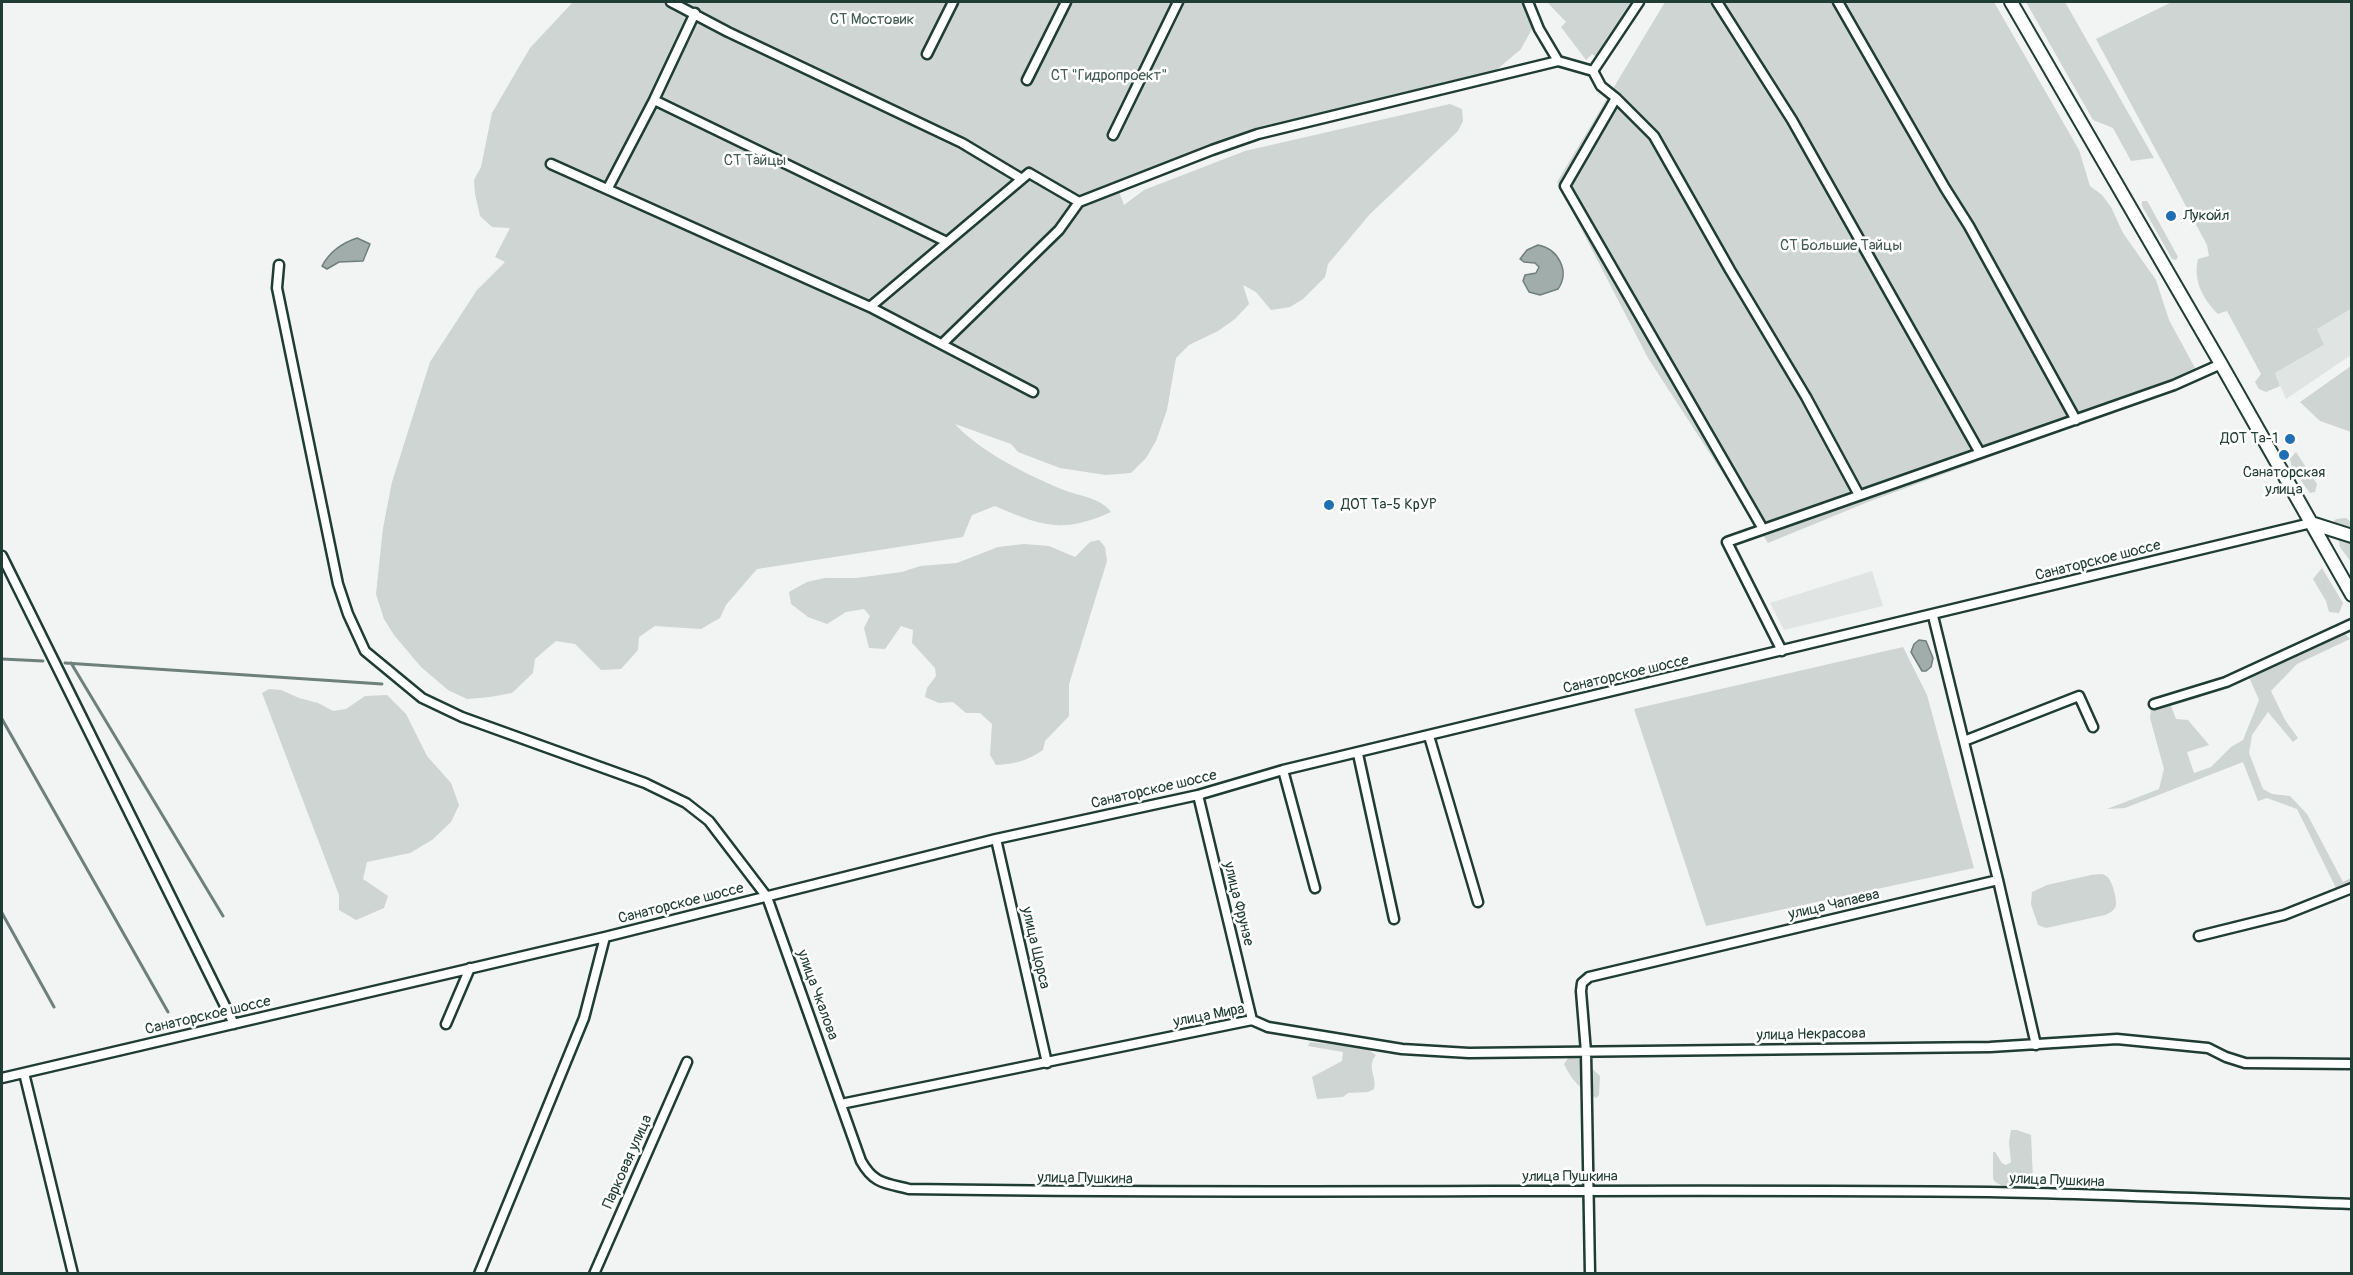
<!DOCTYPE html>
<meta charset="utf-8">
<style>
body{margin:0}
#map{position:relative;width:2353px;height:1275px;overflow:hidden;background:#f2f3f3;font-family:Pangolin,sans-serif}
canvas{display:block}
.frame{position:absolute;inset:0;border:3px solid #1f3d34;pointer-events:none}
</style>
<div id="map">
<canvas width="2353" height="1275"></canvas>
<div class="frame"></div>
</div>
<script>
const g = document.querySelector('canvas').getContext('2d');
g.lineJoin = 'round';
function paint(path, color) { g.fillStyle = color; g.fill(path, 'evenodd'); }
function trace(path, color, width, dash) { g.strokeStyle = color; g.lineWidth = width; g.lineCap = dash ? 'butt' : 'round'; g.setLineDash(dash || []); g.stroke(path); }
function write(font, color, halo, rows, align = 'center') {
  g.font = font + ' Pangolin,sans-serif'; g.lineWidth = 5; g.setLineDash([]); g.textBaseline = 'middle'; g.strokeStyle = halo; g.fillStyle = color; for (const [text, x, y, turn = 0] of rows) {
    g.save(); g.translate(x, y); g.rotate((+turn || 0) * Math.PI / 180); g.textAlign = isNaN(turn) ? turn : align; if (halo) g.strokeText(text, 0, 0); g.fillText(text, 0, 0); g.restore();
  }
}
paint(new Path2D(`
 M 2351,309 L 2351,355 L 2286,399 L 2275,373 L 2323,346 L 2317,329 Z
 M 1872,571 L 1883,606 L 1784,630 L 1770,603 Z`), '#e0e4e3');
paint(new Path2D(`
 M 573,2 L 1522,2 L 1533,27 L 1521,49 L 1494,72 L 1255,132 L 1117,186 L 1124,205 L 1144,190 L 1245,151 L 1450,104 L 1462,109 L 1463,121 L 1458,131 L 1370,214 L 1328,264 L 1325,277 L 1303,299 L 1290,307 L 1271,310 L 1256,292 L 1243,285 L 1249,304 L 1235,319 L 1218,331 L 1189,345 L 1176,358 L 1167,410 L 1156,441 L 1146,458 L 1131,473 L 1106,475 L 1060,468 L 1018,452 L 1011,444 L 955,424 C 979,451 1028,475 1061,489 C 1078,496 1100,497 1111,512 C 1062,534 1042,526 995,506 L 972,515 L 963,537 L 757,569 L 726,605 L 720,618 L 701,629 L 655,626 L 639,637 L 638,650 L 621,669 L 601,670 L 575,644 L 556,641 L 535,659 L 533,673 L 512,693 L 490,697 L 467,699 L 448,690 L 421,667 L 394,635 L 384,619 L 376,594 L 383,528 L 392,482 L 430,362 L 477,290 L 505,262 L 495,257 L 510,228 L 492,227 L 480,216 L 475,194 L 474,180 L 481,167 L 492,113 L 530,48 Z
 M 1547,2 L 1635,2 L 1599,59 L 1592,54 L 1586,60 L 1561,27 L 1566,22 Z
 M 1665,2 L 1994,2 L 2079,150 L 2090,186 L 2102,195 L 2111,207 L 2123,233 L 2156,280 L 2169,320 L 2201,379 L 1868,502 L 1768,543 L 1648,358 L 1557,182 Z
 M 2026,2 L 2065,2 L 2154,158 L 2131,161 L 2113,128 L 2093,120 Z
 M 2172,2 L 2351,2 L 2351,309 L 2317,329 L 2324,345 L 2275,373 L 2280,386 L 2266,392 L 2259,389 L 2255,382 L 2261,374 L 2227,311 L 2218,314 C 2203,299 2193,281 2198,259 L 2209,256 L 2207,245 L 2096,39 Z
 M 2142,201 L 2147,201 L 2150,206 L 2178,257 L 2176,260 L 2172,259 L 2142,206 Z
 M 2351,366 L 2351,432 L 2320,421 L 2300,402 Z
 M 2296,452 L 2317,484 L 2315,492 L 2310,493 L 2292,468 L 2290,459 Z
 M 2346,518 L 2351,522 L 2351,562 L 2340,547 L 2334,521 L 2336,519 Z
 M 1099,540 L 1105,547 L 1107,561 L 1069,684 L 1069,716 L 1045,741 L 1043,750 C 1027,761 1015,764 996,765 L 990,755 L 992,724 L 980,713 L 966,713 L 953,702 L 939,703 L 925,697 L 927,688 L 936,676 L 935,668 L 912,643 L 913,630 L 901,626 L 885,649 L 869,648 L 864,628 L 870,616 L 864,609 L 846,612 L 827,624 L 808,617 L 791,604 L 789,592 L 807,582 L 825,578 L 856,578 L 902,572 L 920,566 L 957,563 L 998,547 L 1024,544 L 1049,546 L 1075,557 L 1090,542 Z
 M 2322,568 L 2343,603 L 2339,613 L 2329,612 L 2326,601 L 2313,579 Z
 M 2337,626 L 2350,639 L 2297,664 L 2271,691 L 2285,720 L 2298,738 L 2293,742 L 2268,712 L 2252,735 L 2249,753 L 2263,789 L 2272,794 L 2290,796 L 2307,814 L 2343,882 L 2351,878 L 2351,895 L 2337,890 L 2297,809 L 2267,798 L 2258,801 L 2243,762 L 2125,808 L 2107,809 L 2159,789 L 2164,769 L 2150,718 L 2151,709 L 2173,694 L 2211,684 L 2274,657 ZM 2249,677 L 2259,700 L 2243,740 L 2231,747 L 2211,767 L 2194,773 L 2187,752 L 2209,745 L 2188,720 L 2176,719 L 2171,706 L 2198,698 Z
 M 1903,647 L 1927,695 L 1974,868 L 1706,926 L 1634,709 Z
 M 269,689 L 281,690 L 299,698 L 318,703 L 333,711 L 346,709 L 365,696 L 387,695 L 406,714 L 427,756 L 451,783 L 459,805 L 451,822 L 432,840 L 410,853 L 367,862 L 363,879 L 388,896 L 384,908 L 356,920 L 339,910 L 339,895 L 262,693 Z
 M 2091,875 C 2096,875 2102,873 2106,876 C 2112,879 2117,899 2116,905 C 2115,910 2110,913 2105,915 L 2046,928 L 2038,925 L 2031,904 L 2032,892 L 2047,885 Z
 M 1310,1042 L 1366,1048 L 1376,1055 C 1366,1067 1377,1076 1374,1089 L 1368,1092 L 1348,1093 L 1343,1097 L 1317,1099 L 1312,1077 L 1342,1061 L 1343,1052 L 1308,1046 Z
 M 1569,1057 L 1582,1059 L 1600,1076 L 1599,1095 L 1596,1098 C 1580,1088 1572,1081 1564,1064 Z
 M 2011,1130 L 2017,1130 L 2031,1135 L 2033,1179 C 2023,1187 2001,1191 1993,1179 L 1993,1152 L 1995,1152 L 2002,1163 L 2006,1165 L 2011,1162 L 2009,1142 Z`), '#ced5d3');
const water = new Path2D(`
 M 357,238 L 370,244 L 363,261 L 339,262 L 327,269 L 322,266 C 330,251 342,243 357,238 Z
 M 1538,245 C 1559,249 1570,272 1558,289 L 1540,295 L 1529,292 L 1523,281 L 1525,275 L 1536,273 L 1539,267 L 1535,263 L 1524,262 L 1520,259 L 1527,250 Z
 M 1919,640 L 1926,641 L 1933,658 L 1931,667 L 1926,671 L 1922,671 L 1911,652 L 1914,644 Z`);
paint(water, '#a1adaa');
trace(water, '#6d807b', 1.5);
trace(new Path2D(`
 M 2,659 L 43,661
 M 65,663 L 382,684
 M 71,663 L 223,916
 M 2,719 L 168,1012
 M 2,913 L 54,1007`), '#6d807b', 3);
const street = new Path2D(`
 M 671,2 L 728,32 L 962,143 L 1022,179
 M 1528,2 L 1539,29 L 1558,61 L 1593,71 L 1601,86 L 1616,98 L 1565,186 L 1763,529
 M 1717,2 L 1792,120 L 1980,453
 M 1838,2 L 1945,188 L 1969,226 L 2076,420
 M 927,54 L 953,2
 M 1593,71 L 1639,2
 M 1027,80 L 1066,2
 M 1616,98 L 1654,136 L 1730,270 L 1806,397 L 1859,495
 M 654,100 L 947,242
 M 1113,135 L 1178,2
 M 551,164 L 870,307 L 1033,392
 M 608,188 L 654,100 L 695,13
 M 279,265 L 277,288 L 338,584 L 348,614 L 365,651 L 422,698 L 462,717 L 645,783 L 686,803 L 709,821 L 767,897 L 861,1161 C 874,1184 885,1183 909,1189 C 1269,1195 1629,1188 1989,1192 C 2110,1194 2231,1200 2352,1204
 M 870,307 L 1029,173 L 1079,202
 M 942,344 L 1059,230 L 1079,202 L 1212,150 L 1258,134 L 1558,61
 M 2,556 L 234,1024
 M 1933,616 L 1998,880
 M 1782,651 L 1727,542 L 2174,385 L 2221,364
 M 2154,704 L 2226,682 L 2352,624
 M 1429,736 L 1478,902
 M 1964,741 L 2079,696 L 2093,727
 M 1358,754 L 1394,919
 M 1283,770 L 1315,888
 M 1198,795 L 1252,1020
 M 996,839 L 1047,1063
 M 2199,936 L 2284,915 L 2352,888
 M 446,1024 L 470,968
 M 24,1073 L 73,1274
 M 2,1078 L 605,937 L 996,839 L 1198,795 L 1283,770 L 2311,523
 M 841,1104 L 1252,1020 L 1268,1027 L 1402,1049 L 1469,1053 L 1990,1047 L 2117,1039 L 2208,1048 L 2226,1057 L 2245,1063 L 2352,1064
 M 479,1274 L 584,1018 L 605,937
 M 594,1274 L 687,1062
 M 1590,1274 L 1586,1052 L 1581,991 L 1582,983 L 1589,977 L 1998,880 L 2036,1045`);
const secondary = new Path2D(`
 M 2011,2 L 2221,364 L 2352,595
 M 2311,523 L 2352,536`);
trace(street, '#1f3d34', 13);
trace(secondary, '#1f3d34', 16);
trace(street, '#fff', 8);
trace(secondary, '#fff', 12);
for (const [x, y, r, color] of [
 [2171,216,6,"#1f6fb2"],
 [2290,439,6,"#1f6fb2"],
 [2284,455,6,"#1f6fb2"],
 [1329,505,6,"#1f6fb2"]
]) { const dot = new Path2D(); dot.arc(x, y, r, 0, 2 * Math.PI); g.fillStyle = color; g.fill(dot); trace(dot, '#fff', 2); }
write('15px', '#425b54', '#fff', [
 ["СТ Мостовик",872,20],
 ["СТ \"Гидропроект\"",1109,76],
 ["СТ Тайцы",755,161],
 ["СТ Большие Тайцы",1841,246]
]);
write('15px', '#1f3d34', '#fff', [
 ["Лукойл",2183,216],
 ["ДОТ Та-1",2278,439,"right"],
 ["Санаторская",2284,473,"center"],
 ["улица",2284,490,"center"],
 ["ДОТ Та-5 КрУР",1341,505]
], 'left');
write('15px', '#1f3d34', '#fff', [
 ["Санаторское шоссе",2098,561,-14],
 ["Санаторское шоссе",1626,675,-13],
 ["Санаторское шоссе",1154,790,-13],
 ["Санаторское шоссе",681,904,-14],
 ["улица Фрунзе",1238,904,76],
 ["улица Чапаева",1834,905,-13],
 ["улица Щорса",1035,948,77],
 ["улица Чкалова",817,995,70],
 ["Санаторское шоссе",208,1016,-13],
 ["улица Мира",1209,1016,-11],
 ["улица Некрасова",1811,1035,-1],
 ["Парковая улица",628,1162,-66],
 ["улица Пушкина",1570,1177],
 ["улица Пушкина",1085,1179,1],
 ["улица Пушкина",2057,1181,2]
]);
</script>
